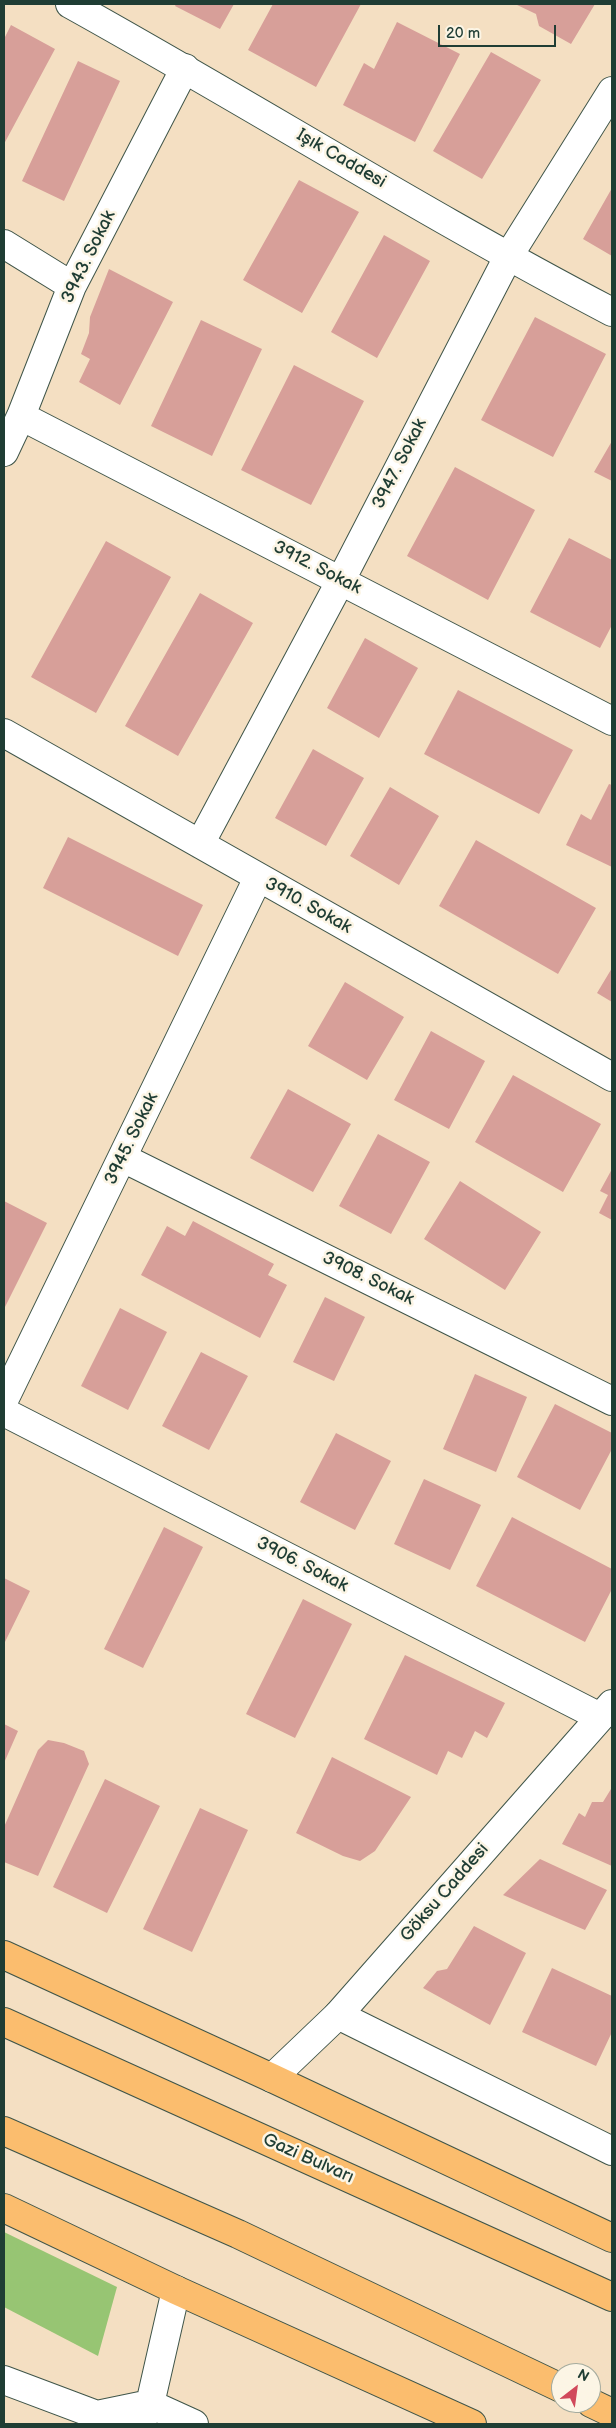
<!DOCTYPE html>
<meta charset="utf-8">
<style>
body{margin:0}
#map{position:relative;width:616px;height:2428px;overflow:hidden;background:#f4dfc2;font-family:"Balsamiq Sans",sans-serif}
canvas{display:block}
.frame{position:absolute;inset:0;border:5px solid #1f3d34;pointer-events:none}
.north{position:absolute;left:551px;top:2363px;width:50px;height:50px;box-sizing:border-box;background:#fcf5e5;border:1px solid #a4ab9e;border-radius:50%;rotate:30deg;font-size:14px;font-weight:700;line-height:20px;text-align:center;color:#1f3d34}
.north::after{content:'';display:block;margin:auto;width:18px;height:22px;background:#d1495b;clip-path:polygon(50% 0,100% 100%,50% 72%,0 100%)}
.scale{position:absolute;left:438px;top:25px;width:118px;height:22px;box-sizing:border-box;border:2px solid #1f3d34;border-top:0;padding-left:6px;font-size:15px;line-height:18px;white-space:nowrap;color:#1f3d34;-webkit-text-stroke:4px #fcf5e5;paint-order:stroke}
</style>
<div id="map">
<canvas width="616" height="2428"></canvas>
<div class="frame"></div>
<div class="north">N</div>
<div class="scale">20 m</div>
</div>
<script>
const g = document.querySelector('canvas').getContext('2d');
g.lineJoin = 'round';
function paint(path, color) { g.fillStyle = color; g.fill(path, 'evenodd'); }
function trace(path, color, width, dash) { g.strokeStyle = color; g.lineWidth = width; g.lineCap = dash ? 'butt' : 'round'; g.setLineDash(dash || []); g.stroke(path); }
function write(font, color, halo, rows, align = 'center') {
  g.font = font + ' "Balsamiq Sans",sans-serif'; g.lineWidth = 5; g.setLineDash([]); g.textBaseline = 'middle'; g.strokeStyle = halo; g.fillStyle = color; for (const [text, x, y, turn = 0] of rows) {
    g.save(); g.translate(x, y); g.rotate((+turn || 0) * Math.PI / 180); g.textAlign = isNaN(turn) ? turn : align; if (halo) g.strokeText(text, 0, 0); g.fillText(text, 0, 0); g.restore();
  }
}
paint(new Path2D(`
 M 4,2232 L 117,2287 L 98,2356 L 4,2307 Z`), '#97c573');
paint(new Path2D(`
 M 176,4 L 234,4 L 220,29 L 175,6 Z
 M 273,4 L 361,4 L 316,87 L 248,50 Z
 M 515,4 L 595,4 L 571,44 L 539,26 L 536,14 Z
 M 397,22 L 460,54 L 415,142 L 343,105 L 364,63 L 374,69 Z
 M 11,25 L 55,49 L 4,144 L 4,39 Z
 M 491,52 L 541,80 L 482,179 L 433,151 Z
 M 78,61 L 120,81 L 64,201 L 22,181 Z
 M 299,180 L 359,212 L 302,313 L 243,280 Z
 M 612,188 L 612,256 L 583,239 Z
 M 384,235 L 430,261 L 377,358 L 331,332 Z
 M 109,269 L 173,302 L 120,405 L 79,382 L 90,359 L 81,354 L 89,333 L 90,317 Z
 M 535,317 L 606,354 L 553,457 L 481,420 Z
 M 201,320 L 262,349 L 212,456 L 151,426 Z
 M 294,365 L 364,401 L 311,505 L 241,470 Z
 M 612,441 L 612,481 L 594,472 Z
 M 455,467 L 535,510 L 488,600 L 407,556 Z
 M 569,538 L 612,560 L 612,625 L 600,648 L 530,612 Z
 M 106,541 L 171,577 L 96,713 L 31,677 Z
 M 200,593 L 253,623 L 178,756 L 125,726 Z
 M 365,638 L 418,668 L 379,738 L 327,708 Z
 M 458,690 L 573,750 L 539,814 L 424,754 Z
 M 313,749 L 364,778 L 326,846 L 275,818 Z
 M 609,784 L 612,785 L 612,867 L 566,845 L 581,814 L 591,820 Z
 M 390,787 L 439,816 L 399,885 L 350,856 Z
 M 68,837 L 203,905 L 178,956 L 43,888 Z
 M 476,840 L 596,908 L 558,974 L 439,906 Z
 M 612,968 L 612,1002 L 597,993 Z
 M 345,982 L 404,1017 L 367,1080 L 308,1046 Z
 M 431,1031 L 485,1061 L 449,1129 L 394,1100 Z
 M 513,1075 L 601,1124 L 563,1192 L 475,1142 Z
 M 288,1089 L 351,1124 L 313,1192 L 250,1158 Z
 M 378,1134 L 430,1162 L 391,1234 L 339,1206 Z
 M 612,1169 L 612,1220 L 599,1213 L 608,1195 L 600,1191 Z
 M 460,1181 L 541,1232 L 505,1290 L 424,1239 Z
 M 4,1201 L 47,1223 L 4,1309 Z
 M 193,1221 L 274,1264 L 268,1275 L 287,1285 L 260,1338 L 141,1275 L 167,1226 L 185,1236 Z
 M 325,1297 L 365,1317 L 334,1381 L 293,1362 Z
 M 120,1308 L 167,1332 L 128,1410 L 81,1386 Z
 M 201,1352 L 248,1376 L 209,1450 L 162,1426 Z
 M 475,1374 L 527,1397 L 496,1472 L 443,1449 Z
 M 555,1404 L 612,1433 L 612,1449 L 580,1510 L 517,1477 Z
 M 336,1433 L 391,1461 L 355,1530 L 300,1502 Z
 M 424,1479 L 481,1505 L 450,1570 L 394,1544 Z
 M 512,1517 L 612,1569 L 612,1589 L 585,1642 L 476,1586 Z
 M 164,1527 L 203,1547 L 143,1668 L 104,1649 Z
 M 4,1578 L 30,1591 L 4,1644 Z
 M 303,1599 L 352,1624 L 295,1738 L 246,1714 Z
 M 405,1655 L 505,1703 L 487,1738 L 475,1731 L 462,1758 L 448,1751 L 437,1775 L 364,1739 Z
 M 4,1724 L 18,1731 L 4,1763 Z
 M 48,1740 L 64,1743 L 84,1751 L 89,1764 L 38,1876 L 4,1862 L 4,1827 L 38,1750 Z
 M 332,1757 L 411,1797 L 375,1851 L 360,1861 L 343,1856 L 296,1833 Z
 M 105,1779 L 160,1806 L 107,1913 L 53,1887 Z
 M 611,1789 L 612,1789 L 612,1866 L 562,1844 L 579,1813 L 585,1817 L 592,1802 L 603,1802 Z
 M 200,1808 L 248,1830 L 192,1952 L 143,1929 Z
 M 540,1859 L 607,1890 L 585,1930 L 503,1895 Z
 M 474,1926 L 526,1953 L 490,2025 L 423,1988 L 437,1971 L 447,1969 Z
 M 552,1968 L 612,1996 L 612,2032 L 596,2066 L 522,2032 Z`), '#d79f99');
const minor = new Path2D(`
 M 4,244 L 72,286
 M 21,416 L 612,721
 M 4,452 L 21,416 L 72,286 L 185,68
 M 4,733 L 612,1077
 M 200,844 L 341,580 L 508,257 L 612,91
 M 123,1158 L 612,1401
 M 4,1400 L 258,878
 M 4,1412 L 600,1717
 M 338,2015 L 612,2151
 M 4,2380 L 97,2415 L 150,2404 L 194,2424
 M 142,2421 L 150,2404 L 176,2290`);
const tertiary = new Path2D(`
 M 70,4 C 252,105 428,216 612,312
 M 272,2078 L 338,2015 L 612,1704`);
const trunk = new Path2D(`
 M 4,1955 L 272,2078 L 612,2238
 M 4,2022 L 612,2297
 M 4,2131 L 238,2234 L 561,2388
 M 4,2208 L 176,2290 L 472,2424
 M 591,2403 L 612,2413`);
trace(minor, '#3f5549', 30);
trace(tertiary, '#3f5549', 30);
trace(trunk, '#3f5549', 30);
trace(minor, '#fff', 28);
trace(tertiary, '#fff', 28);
trace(trunk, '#fbbd6e', 28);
write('18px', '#1f3d34', '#fcf5e5', [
 ["Işık Caddesi",341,159,30],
 ["3943. Sokak",89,257,-64],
 ["3947. Sokak",400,464,-63],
 ["3912. Sokak",317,568,27],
 ["3910. Sokak",308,906,29],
 ["3945. Sokak",132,1139,-64],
 ["3908. Sokak",368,1279,26],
 ["3906. Sokak",302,1565,27],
 ["Göksu Caddesi",445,1893,-49],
 ["Gazi Bulvarı",308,2159,24]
]);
</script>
